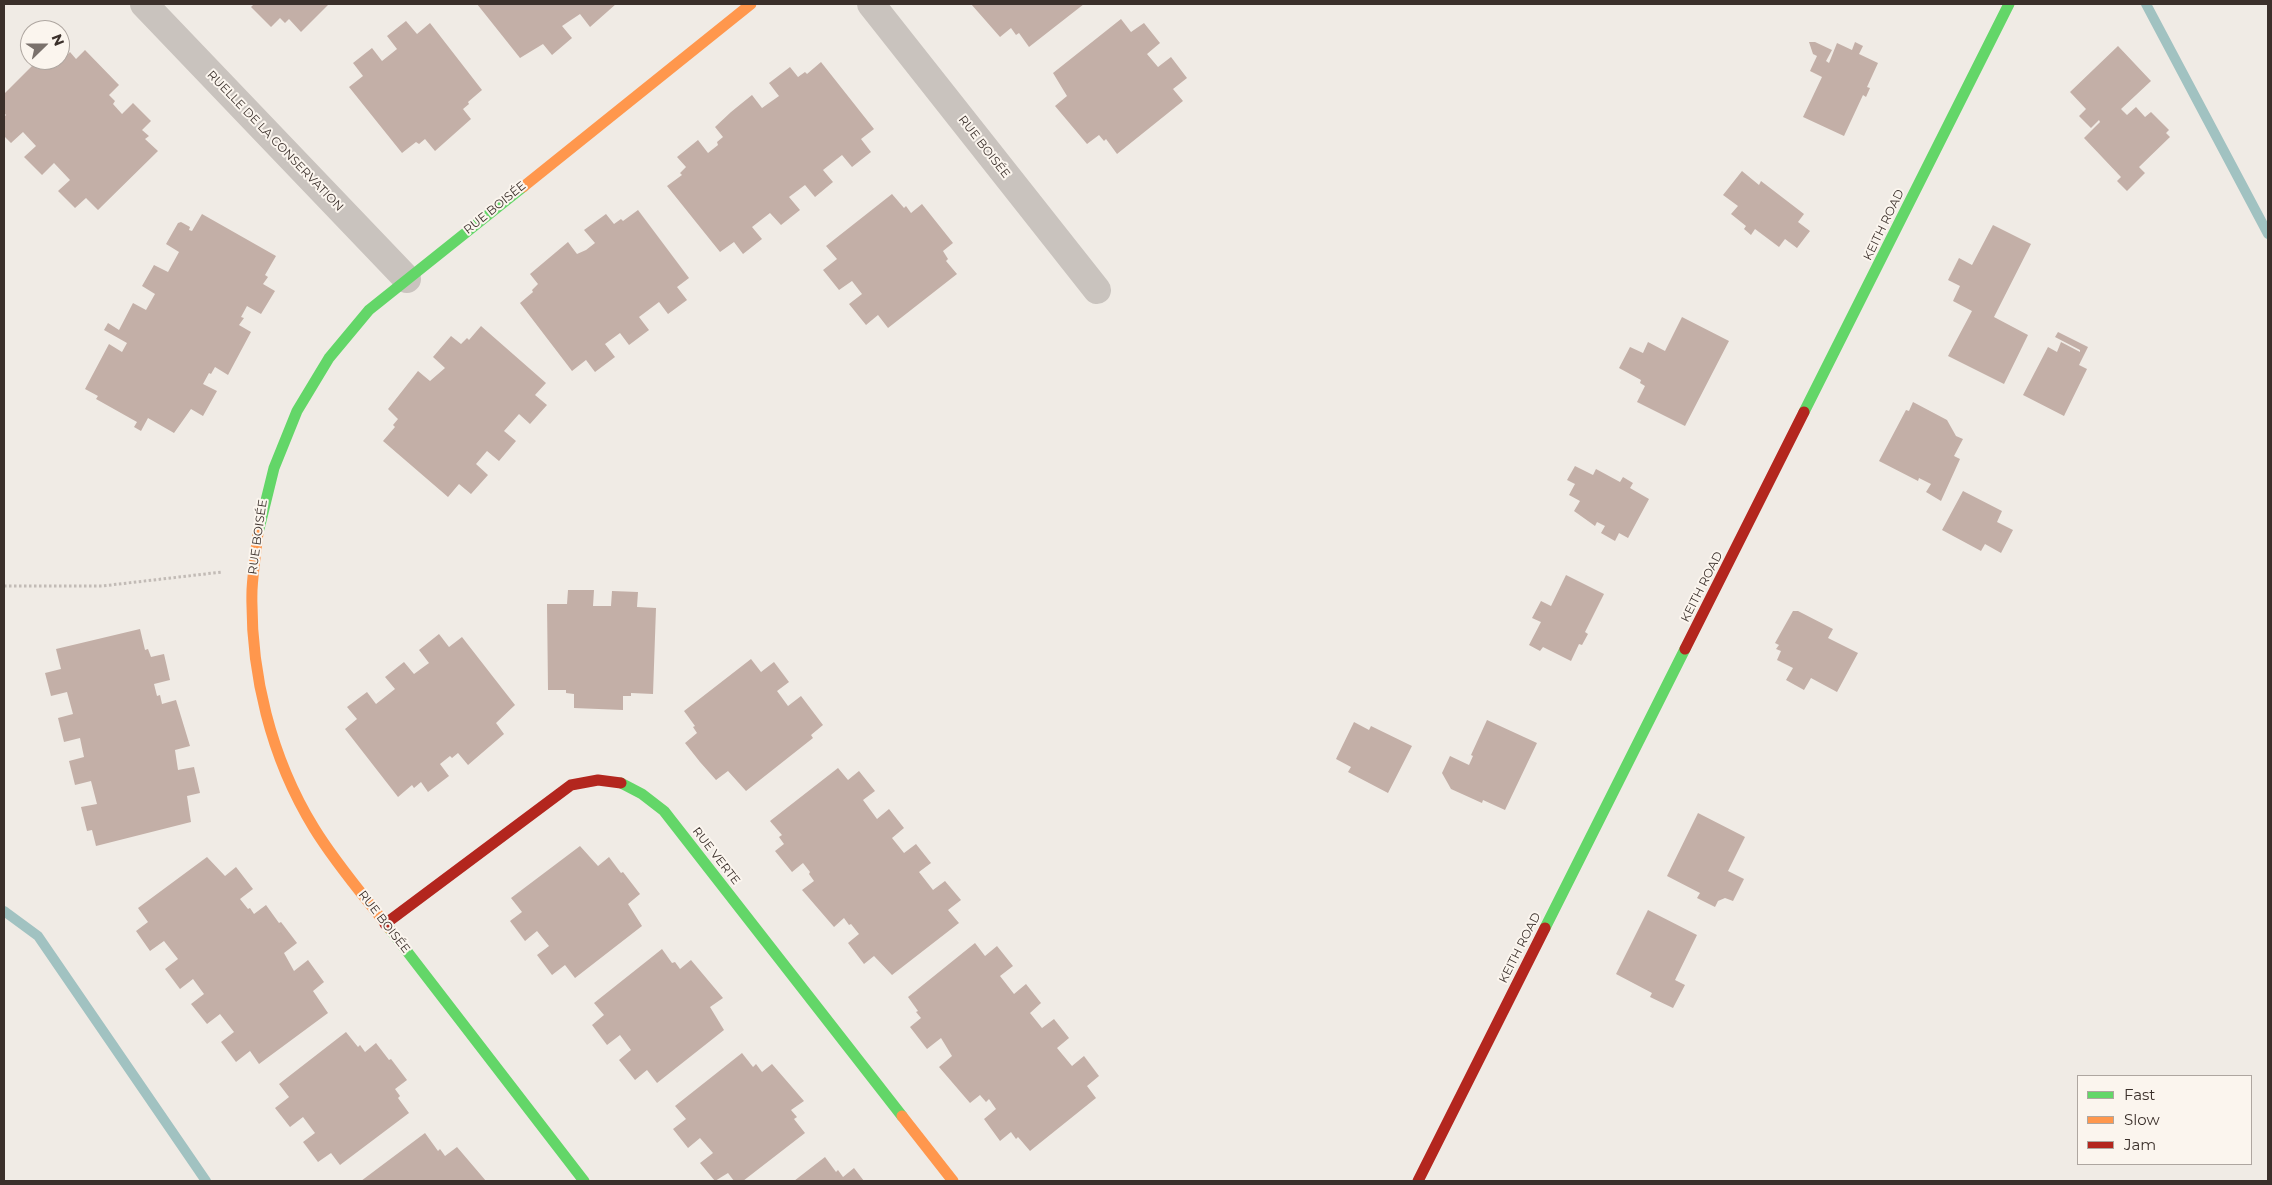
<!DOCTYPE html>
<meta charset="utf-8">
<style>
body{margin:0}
#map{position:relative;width:2272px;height:1185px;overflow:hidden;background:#f0ebe5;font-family:Montserrat,sans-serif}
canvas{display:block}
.frame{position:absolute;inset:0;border:5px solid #3b302b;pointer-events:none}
.legend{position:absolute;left:2077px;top:1075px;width:175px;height:90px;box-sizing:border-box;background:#fbf5ee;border:1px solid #aea6a0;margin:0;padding:6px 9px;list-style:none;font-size:15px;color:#3b302b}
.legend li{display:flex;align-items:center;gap:10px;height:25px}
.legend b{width:25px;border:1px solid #aea6a0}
.north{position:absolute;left:20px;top:20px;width:50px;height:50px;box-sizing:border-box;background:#fbf5ee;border:1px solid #aea6a0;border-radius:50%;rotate:68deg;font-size:14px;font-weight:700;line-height:20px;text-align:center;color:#3b302b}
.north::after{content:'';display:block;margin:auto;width:18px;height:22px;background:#7a716c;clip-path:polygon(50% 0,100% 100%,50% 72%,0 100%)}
</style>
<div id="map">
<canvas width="2272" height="1185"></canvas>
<div class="frame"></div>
<ul class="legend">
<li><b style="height:6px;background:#63d668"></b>Fast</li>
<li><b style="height:6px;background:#ff974d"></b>Slow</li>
<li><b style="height:6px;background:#b3261e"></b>Jam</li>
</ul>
<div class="north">N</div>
</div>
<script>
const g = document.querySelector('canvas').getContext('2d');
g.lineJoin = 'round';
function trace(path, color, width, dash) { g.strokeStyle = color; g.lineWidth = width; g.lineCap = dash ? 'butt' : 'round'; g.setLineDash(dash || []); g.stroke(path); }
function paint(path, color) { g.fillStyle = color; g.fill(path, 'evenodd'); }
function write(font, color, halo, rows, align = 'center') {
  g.font = font + ' Montserrat,sans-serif'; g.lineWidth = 4; g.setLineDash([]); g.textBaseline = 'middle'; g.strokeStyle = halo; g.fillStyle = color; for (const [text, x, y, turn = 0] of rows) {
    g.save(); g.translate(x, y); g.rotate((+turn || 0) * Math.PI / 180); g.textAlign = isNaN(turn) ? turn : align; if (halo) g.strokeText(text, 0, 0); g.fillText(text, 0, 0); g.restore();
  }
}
trace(new Path2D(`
 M 2146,4 L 2268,234
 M 4,911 L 38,936 L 206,1181`), '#a1c2c1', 10);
paint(new Path2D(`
 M 254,4 L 329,4 L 301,32 L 289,19 L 285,23 L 280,18 L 271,27 L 251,7 Z
 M 477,4 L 616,4 L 590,27 L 580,14 L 562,26 L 572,38 L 552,55 L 543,44 L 520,58 Z
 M 971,4 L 1084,4 L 1029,47 L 1019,33 L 1016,35 L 1011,28 L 1000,37 Z
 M 1121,19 L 1131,32 L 1144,23 L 1160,43 L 1147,54 L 1158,67 L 1171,57 L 1187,78 L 1173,89 L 1183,101 L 1117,154 L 1106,139 L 1104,141 L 1099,135 L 1087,144 L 1055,106 L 1067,96 L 1053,73 Z
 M 406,21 L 417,34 L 430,23 L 482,90 L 468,102 L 469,104 L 463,109 L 471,119 L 435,151 L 425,139 L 419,144 L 416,142 L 402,153 L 349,87 L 363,76 L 353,63 L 372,48 L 382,61 L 397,49 L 387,36 Z
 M 1809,42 L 1815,42 L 1832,50 L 1826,61 L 1829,63 L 1837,43 L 1852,50 L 1855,42 L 1863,46 L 1859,54 L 1878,63 L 1867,87 L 1870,88 L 1866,97 L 1863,95 L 1844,136 L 1803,117 L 1822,77 L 1810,71 L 1817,56 L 1813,54 Z
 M 2118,46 L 2151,81 L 2121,109 L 2127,115 L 2136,107 L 2145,117 L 2151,112 L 2169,130 L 2166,133 L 2170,137 L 2139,167 L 2145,173 L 2127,191 L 2117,181 L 2121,177 L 2084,138 L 2100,122 L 2099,120 L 2091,128 L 2079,116 L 2086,109 L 2070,92 Z
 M 60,48 L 67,55 L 70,52 L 76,59 L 85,50 L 119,85 L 109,95 L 115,101 L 113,104 L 122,114 L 133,103 L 151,121 L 142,130 L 149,136 L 145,139 L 158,151 L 98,210 L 86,198 L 75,208 L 58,191 L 70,180 L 54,163 L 42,175 L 24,157 L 36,146 L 23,132 L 11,143 L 4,136 L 4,117 L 6,115 L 4,113 L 4,94 L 38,60 L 60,60 Z
 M 821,62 L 874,129 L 861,139 L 871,152 L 852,167 L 842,155 L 823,170 L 833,182 L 815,197 L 805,185 L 789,197 L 800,210 L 781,225 L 770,213 L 752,227 L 762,239 L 743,254 L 734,242 L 720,252 L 667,186 L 682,175 L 680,173 L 686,167 L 677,157 L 698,140 L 708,153 L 718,145 L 717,142 L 723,137 L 715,127 L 731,112 L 752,95 L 762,108 L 779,96 L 769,83 L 790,67 L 798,77 L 805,72 L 807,74 Z
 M 1742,171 L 1759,185 L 1761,181 L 1804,214 L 1798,222 L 1810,231 L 1797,248 L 1785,239 L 1779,247 L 1755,229 L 1751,235 L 1744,229 L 1746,226 L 1731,214 L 1738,206 L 1723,195 Z
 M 892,194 L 904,208 L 906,206 L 911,213 L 922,204 L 953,243 L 943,251 L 948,259 L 946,261 L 957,274 L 888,328 L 878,315 L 866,325 L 849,304 L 862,294 L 852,281 L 839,290 L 823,270 L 837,259 L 826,246 Z
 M 638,210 L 689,278 L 677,287 L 687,300 L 668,314 L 659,302 L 639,317 L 649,330 L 629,345 L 620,333 L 605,344 L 615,357 L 595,372 L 586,360 L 572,371 L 520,303 L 533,292 L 532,290 L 538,284 L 530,274 L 568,242 L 577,254 L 586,250 L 595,243 L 584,230 L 606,214 L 614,224 L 621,219 L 623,221 Z
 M 202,214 L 276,256 L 265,275 L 268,277 L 263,284 L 275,291 L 261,314 L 247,306 L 241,317 L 244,318 L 239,325 L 251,332 L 228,375 L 215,367 L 211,374 L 209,373 L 203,384 L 217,391 L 203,416 L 191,409 L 174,433 L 148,418 L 141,431 L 134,427 L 137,422 L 96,399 L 98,396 L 85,389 L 109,344 L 122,352 L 127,343 L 104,330 L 108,323 L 119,330 L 133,303 L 146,310 L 155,294 L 142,286 L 154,265 L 168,272 L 179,252 L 166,244 L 178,223 L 181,222 L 190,227 L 189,230 L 192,231 Z
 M 1993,225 L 2031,244 L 1994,317 L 2028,335 L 2004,384 L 1948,356 L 1972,311 L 1953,301 L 1960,286 L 1948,280 L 1959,258 L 1972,265 Z
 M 1682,317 L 1729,341 L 1685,426 L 1637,402 L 1645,386 L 1640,383 L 1641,380 L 1619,368 L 1630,347 L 1643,353 L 1648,342 L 1665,351 Z
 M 481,326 L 546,383 L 535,395 L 547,405 L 530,424 L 519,414 L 504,431 L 516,441 L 499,461 L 487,451 L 476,464 L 488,475 L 471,494 L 459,484 L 448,497 L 383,441 L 395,427 L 393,425 L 398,419 L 388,409 L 418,371 L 430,381 L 445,368 L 433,357 L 451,336 L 461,344 L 467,338 L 469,340 Z
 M 2058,332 L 2088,347 L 2079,365 L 2087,369 L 2064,416 L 2023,395 L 2048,347 L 2057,352 L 2061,342 L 2080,352 L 2080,350 L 2055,337 Z
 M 1913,402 L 1947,420 L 1956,436 L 1963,439 L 1954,456 L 1960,459 L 1941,501 L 1926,492 L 1931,484 L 1919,478 L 1918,481 L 1879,461 L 1906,410 L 1909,411 Z
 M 1575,466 L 1593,475 L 1596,469 L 1620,482 L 1623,477 L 1633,483 L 1630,488 L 1649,499 L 1628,538 L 1619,533 L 1615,541 L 1601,533 L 1605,526 L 1597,522 L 1595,526 L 1574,511 L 1580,501 L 1569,495 L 1575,484 L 1567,480 Z
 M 1963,491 L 2002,511 L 1997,522 L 2013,530 L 2001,553 L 1985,544 L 1981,551 L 1942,530 Z
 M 1566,575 L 1604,594 L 1585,632 L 1588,634 L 1582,645 L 1579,644 L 1571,661 L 1543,647 L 1540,651 L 1529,645 L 1541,622 L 1532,618 L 1541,601 L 1551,606 Z
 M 568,590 L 594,590 L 593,606 L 611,606 L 612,591 L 638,592 L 637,607 L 656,608 L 653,694 L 631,693 L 631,696 L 623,696 L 623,710 L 574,708 L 574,694 L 566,693 L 566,690 L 548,690 L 547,604 L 567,604 Z
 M 1793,611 L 1798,611 L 1833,629 L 1828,638 L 1858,653 L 1837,692 L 1811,678 L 1804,690 L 1786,680 L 1793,668 L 1777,660 L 1781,651 L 1776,649 L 1779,645 L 1775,643 Z
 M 140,629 L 145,650 L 148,649 L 151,657 L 164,654 L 170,680 L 154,684 L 157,696 L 160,695 L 162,704 L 176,700 L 190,746 L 175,750 L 178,770 L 194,767 L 200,793 L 187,796 L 191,822 L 96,846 L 92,830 L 87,831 L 81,807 L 97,804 L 91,781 L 75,785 L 69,761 L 84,757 L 80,738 L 64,742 L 58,718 L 73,714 L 67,692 L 51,696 L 45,673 L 61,669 L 56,649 Z
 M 439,634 L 449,647 L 462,637 L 515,705 L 496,723 L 504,734 L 468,765 L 458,753 L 452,758 L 450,756 L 440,764 L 449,776 L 428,792 L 421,782 L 414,788 L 412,785 L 398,797 L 345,729 L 357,719 L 347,707 L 367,692 L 376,704 L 395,689 L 385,677 L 404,662 L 414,674 L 429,663 L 419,650 Z
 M 751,659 L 761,672 L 774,662 L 789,682 L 777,691 L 788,706 L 801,696 L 823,725 L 811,735 L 813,738 L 746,791 L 728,771 L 716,780 L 700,762 L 685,743 L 697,733 L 693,727 L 695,726 L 684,711 Z
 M 1487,720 L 1537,743 L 1505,810 L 1483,800 L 1482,803 L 1451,789 L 1442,773 L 1450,756 L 1469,765 L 1473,756 L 1471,755 Z
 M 1354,722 L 1369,730 L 1371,726 L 1412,746 L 1388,793 L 1348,772 L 1351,767 L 1336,759 Z
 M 838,768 L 848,780 L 859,771 L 875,791 L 863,800 L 877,819 L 889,809 L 904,828 L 892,838 L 904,853 L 916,844 L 931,863 L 919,872 L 933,890 L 945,881 L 961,900 L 948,910 L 959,923 L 892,975 L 874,956 L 864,964 L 848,943 L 859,934 L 851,924 L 849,925 L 844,918 L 834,927 L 802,890 L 814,881 L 809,874 L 810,872 L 803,863 L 792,872 L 775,851 L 784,844 L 779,837 L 782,835 L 770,821 Z
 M 1698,813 L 1745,837 L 1728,871 L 1744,879 L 1733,901 L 1725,898 L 1718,901 L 1715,907 L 1697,898 L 1700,893 L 1667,876 Z
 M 580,846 L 598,866 L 609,857 L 621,873 L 623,872 L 640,894 L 628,904 L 642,926 L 575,978 L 565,965 L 552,975 L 537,955 L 549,946 L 537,931 L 525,941 L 510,921 L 522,912 L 511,898 Z
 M 207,857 L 225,876 L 236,867 L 253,889 L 240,899 L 248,909 L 250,908 L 254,914 L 266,905 L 279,923 L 281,922 L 297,943 L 284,953 L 294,971 L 308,960 L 324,982 L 313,991 L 328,1013 L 259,1064 L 250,1051 L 236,1062 L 221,1042 L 234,1032 L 220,1014 L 207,1024 L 191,1004 L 204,994 L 193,979 L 180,989 L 165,969 L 178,959 L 164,941 L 150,951 L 136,931 L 148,922 L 138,908 Z
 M 1648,910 L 1697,935 L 1675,980 L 1685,985 L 1673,1008 L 1650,997 L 1652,993 L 1616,974 Z
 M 975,943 L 985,956 L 997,946 L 1013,966 L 1000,976 L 1014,994 L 1026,984 L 1041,1003 L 1030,1013 L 1042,1028 L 1054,1019 L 1069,1038 L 1057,1048 L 1072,1066 L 1084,1056 L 1099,1076 L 1087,1086 L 1096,1098 L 1030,1151 L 1018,1137 L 1016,1139 L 1011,1132 L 1000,1141 L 984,1119 L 996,1109 L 989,1099 L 986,1102 L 980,1095 L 970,1103 L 939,1067 L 952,1056 L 941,1038 L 927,1049 L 910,1027 L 921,1018 L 916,1012 L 918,1011 L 908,997 Z
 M 662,949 L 672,963 L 675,962 L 680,969 L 691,960 L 723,998 L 710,1007 L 724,1030 L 657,1083 L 647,1070 L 635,1080 L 619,1060 L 631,1050 L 620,1035 L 607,1045 L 592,1025 L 604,1015 L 594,1003 Z
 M 346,1032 L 358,1047 L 360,1045 L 365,1052 L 376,1043 L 389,1060 L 391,1059 L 407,1080 L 395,1089 L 400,1096 L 398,1098 L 409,1113 L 340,1165 L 331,1153 L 318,1162 L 303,1142 L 315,1133 L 303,1117 L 290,1127 L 275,1108 L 289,1097 L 279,1084 Z
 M 742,1053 L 753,1067 L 756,1064 L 762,1072 L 772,1064 L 804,1101 L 791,1110 L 797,1117 L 794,1119 L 805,1133 L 743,1181 L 734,1181 L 728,1173 L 715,1181 L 700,1163 L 713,1153 L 700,1138 L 688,1148 L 673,1129 L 686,1119 L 675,1106 Z
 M 425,1133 L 438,1151 L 440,1149 L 445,1156 L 457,1147 L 486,1181 L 361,1181 Z
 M 825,1157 L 836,1172 L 838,1170 L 843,1177 L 854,1168 L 864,1181 L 794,1181 Z`), '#c3afa7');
trace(new Path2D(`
 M 4,586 L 102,586 L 222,572`), '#c2bbb6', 3, [2.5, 2.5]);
trace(new Path2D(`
 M 144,4 L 407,279
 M 871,4 L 1097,290`), '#c9c3be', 28);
trace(new Path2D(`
 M 1804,412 L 2009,4
 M 258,533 L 274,468 L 297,411 L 329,358 L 369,310 L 523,187
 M 621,783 L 642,794 L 664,811 L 902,1116
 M 389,928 L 584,1181
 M 1545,928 L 1685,649`), '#63d668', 11);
trace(new Path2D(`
 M 523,187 L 751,4
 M 258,533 C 256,552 253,571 252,590 C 250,673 271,758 314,828 C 336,864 364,896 389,928
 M 902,1116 L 953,1181`), '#ff974d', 11);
trace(new Path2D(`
 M 1685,649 L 1804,412
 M 385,924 L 571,785 L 598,780 L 621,783
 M 1418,1181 L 1545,928`), '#b3261e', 11);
write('12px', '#3b302b', '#fbf5ee', [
 ["RUELLE DE LA CONSERVATION",275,141,46],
 ["RUE BOISÉE",984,147,52],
 ["RUE BOISÉE",495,208,-39],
 ["KEITH ROAD",1884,225,-64],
 ["RUE BOISÉE",258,537,-82],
 ["KEITH ROAD",1702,587,-63],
 ["RUE VERTE",716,856,52],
 ["RUE BOISÉE",384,922,52],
 ["KEITH ROAD",1520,948,-63]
]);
</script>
